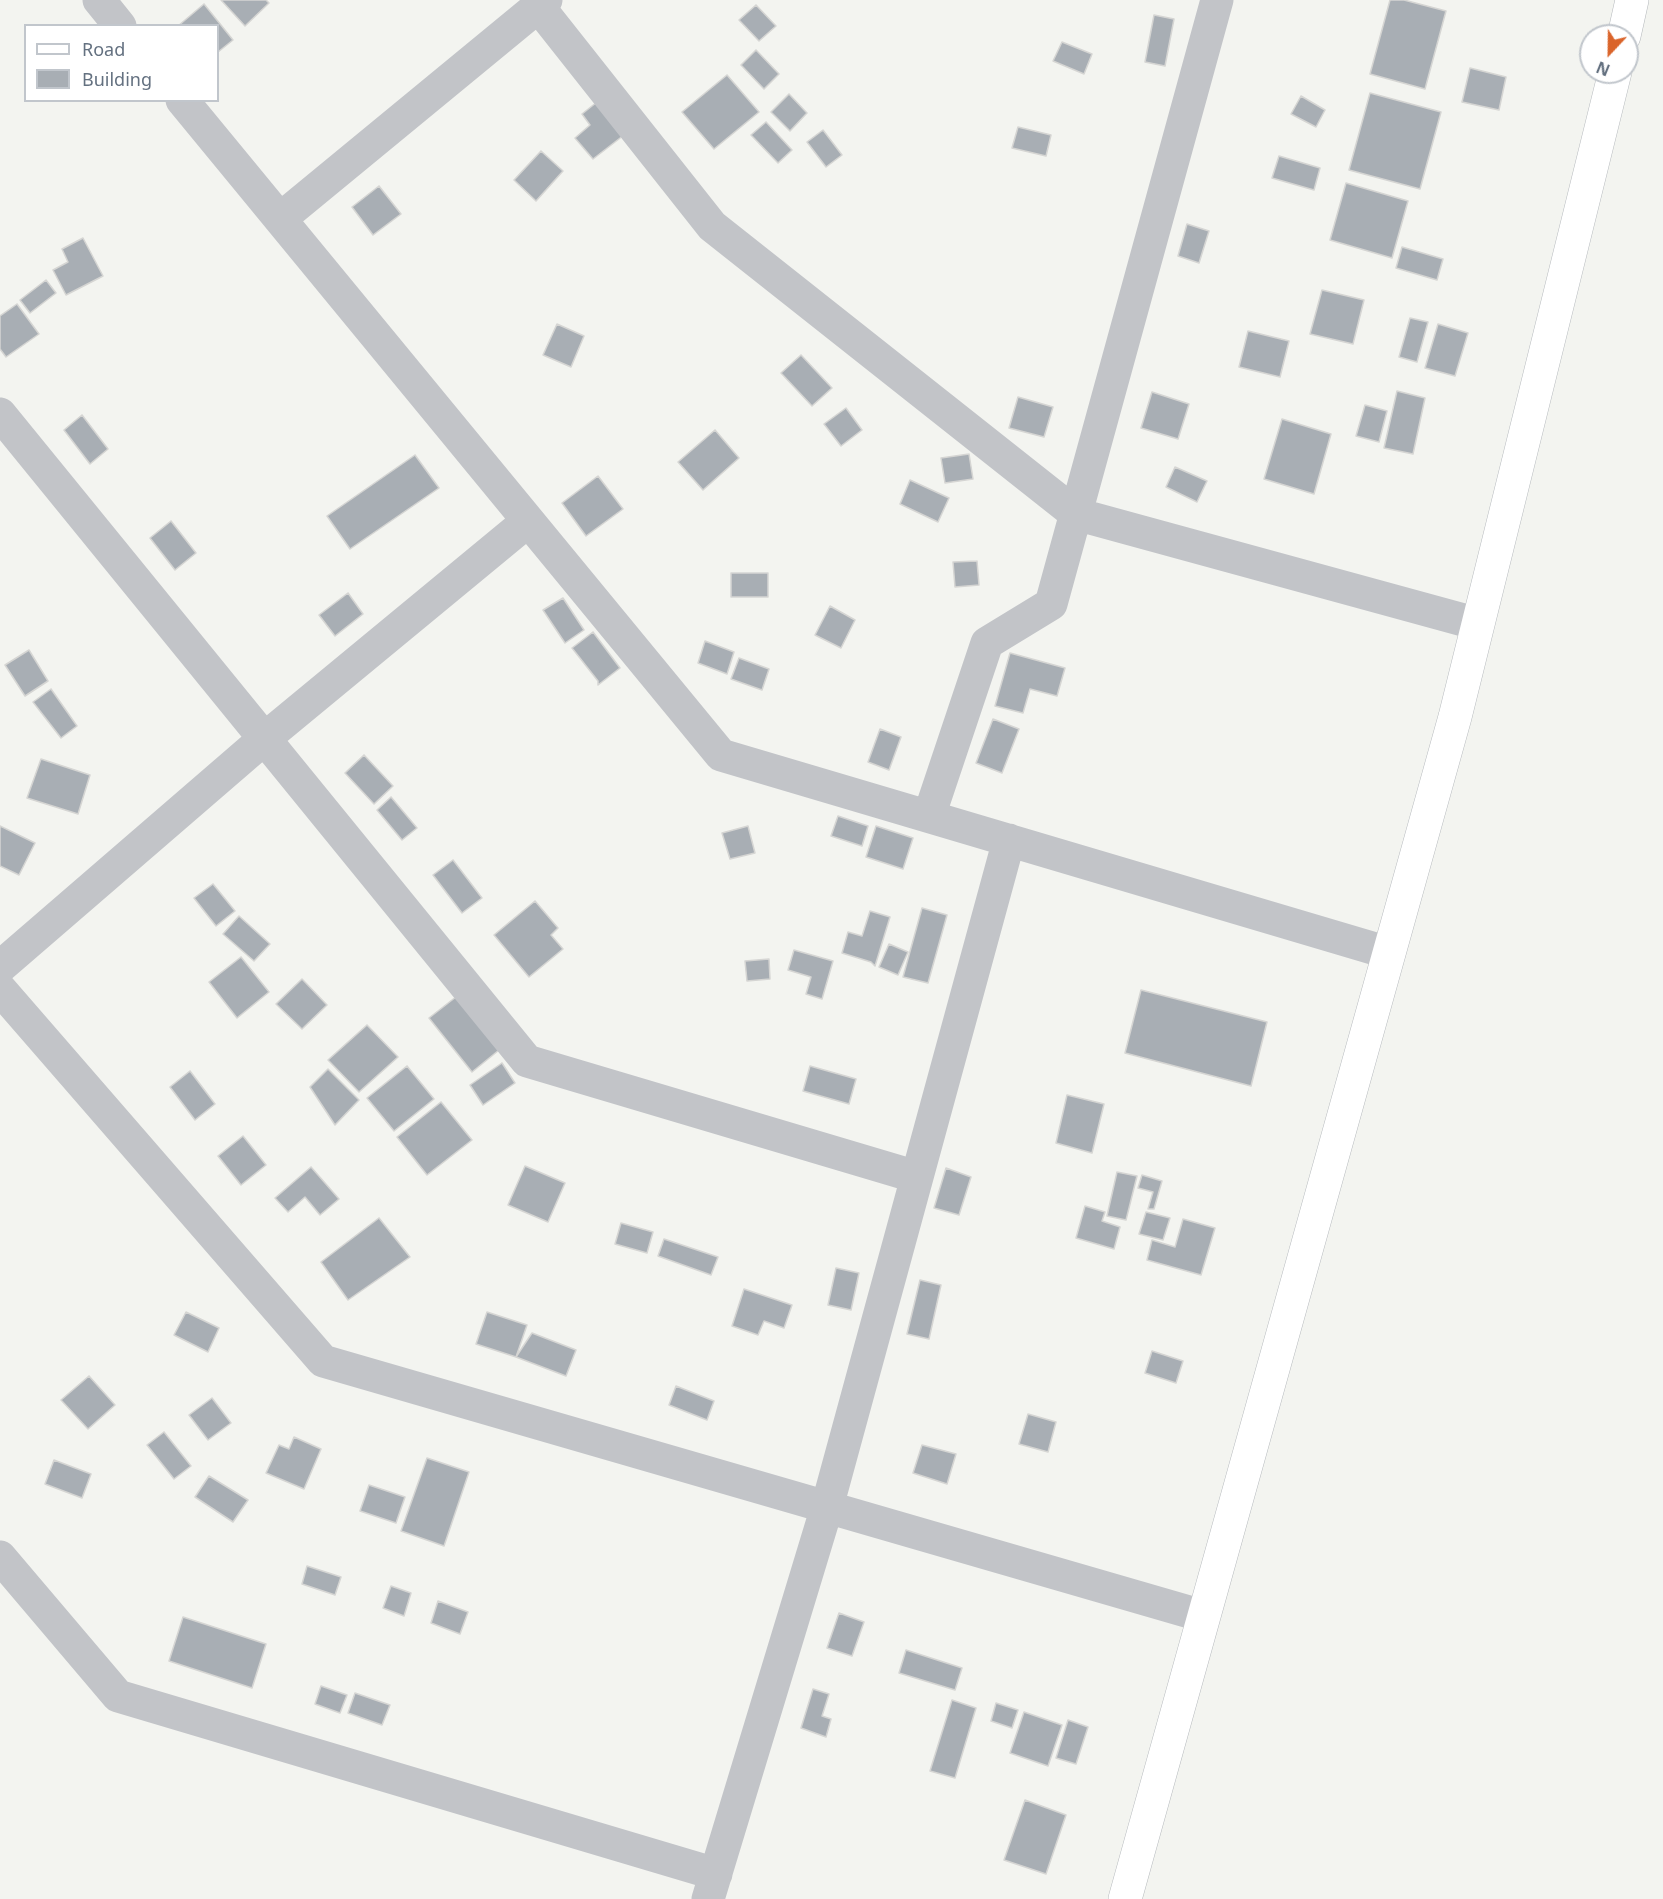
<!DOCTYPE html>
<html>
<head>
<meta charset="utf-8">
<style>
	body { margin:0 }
	#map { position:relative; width:1663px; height:1899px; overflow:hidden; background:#f3f4f0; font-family:"Noto Sans",sans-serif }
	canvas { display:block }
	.legend { position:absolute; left:24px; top:24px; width:195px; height:78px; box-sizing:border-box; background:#fff; border:2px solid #c1c6cc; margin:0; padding:8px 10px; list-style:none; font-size:18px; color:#647180 }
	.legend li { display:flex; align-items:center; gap:12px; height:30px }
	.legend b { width:30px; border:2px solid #c1c6cc }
	.north { position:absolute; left:1579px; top:24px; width:60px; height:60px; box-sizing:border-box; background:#fff; border:2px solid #c1c6cc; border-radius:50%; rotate:202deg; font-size:16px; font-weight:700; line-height:24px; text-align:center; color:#647180 }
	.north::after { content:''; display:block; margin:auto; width:21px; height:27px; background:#da642a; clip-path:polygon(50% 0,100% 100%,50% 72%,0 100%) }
</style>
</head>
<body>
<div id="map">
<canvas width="1663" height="1899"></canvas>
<ul class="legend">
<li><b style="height:8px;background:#fff"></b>Road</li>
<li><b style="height:16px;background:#a8aeb4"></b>Building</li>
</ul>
<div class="north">N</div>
</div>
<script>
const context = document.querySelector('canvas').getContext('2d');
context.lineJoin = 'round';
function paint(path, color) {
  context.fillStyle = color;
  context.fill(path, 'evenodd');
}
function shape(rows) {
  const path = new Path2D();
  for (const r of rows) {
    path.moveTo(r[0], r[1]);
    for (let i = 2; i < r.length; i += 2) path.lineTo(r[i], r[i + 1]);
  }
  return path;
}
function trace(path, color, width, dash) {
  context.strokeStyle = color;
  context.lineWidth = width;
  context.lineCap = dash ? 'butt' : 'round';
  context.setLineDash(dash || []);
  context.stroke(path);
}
const building = shape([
	[221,0,266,0,269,3,245,26,221,0],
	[1390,0,1404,0,1446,11,1425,89,1370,74,1390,0],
	[204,4,233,40,218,52,218,26,178,26,204,4],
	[756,5,776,26,759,41,739,20,756,5],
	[1154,15,1174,19,1165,66,1145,62,1154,15],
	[1062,42,1092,54,1084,74,1053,61,1062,42],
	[756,50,779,74,764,89,741,65,756,50],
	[1470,68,1506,77,1499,110,1462,102,1470,68],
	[727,75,759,112,714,149,682,112,727,75],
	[1370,93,1441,112,1420,189,1349,170,1370,93],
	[789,94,807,113,790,131,771,112,789,94],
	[1301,96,1325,110,1316,127,1291,114,1301,96],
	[597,102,624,135,593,159,575,138,590,125,582,114,597,102],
	[766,122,792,150,778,163,751,135,766,122],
	[1018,127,1051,135,1046,156,1012,148,1018,127],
	[823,130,842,155,826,167,807,142,823,130],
	[541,151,563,171,536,201,514,180,541,151],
	[1279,156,1320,168,1314,190,1272,178,1279,156],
	[1346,183,1408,201,1392,258,1330,240,1346,183],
	[379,186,401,214,373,235,352,207,379,186],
	[1187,224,1209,231,1199,263,1178,256,1187,224],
	[83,238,103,276,66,295,53,270,68,262,62,249,83,238],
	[1402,247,1443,259,1437,280,1396,268,1402,247],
	[46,280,56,293,30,313,20,300,46,280],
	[1322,290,1364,300,1353,344,1310,334,1322,290],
	[17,304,39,334,6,357,0,349,0,316,17,304],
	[1410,318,1428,322,1417,362,1399,357,1410,318],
	[557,324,584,336,571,367,543,355,557,324],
	[1438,324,1468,333,1455,376,1425,368,1438,324],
	[1248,331,1289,341,1280,377,1239,367,1248,331],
	[801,355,832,388,812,406,781,373,801,355],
	[1397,391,1425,398,1413,454,1384,448,1397,391],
	[1152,392,1189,404,1178,439,1141,428,1152,392],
	[1018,397,1053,407,1044,437,1009,428,1018,397],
	[1365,405,1387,411,1379,442,1356,436,1365,405],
	[846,408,862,430,841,446,824,424,846,408],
	[82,415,108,449,90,464,64,430,82,415],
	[1282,419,1331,434,1314,494,1264,479,1282,419],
	[715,430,739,458,703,490,678,462,715,430],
	[969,454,973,479,945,483,941,458,969,454],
	[415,455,439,488,350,549,327,516,415,455],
	[1175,467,1207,481,1197,502,1166,487,1175,467],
	[598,476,623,509,586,536,562,503,598,476],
	[910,480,949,498,938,522,900,504,910,480],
	[171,521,196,553,175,570,150,538,171,521],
	[977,561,979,585,955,587,953,562,977,561],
	[731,573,768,573,768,597,731,597,731,573],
	[348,593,363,614,335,636,319,615,348,593],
	[563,598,584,630,565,643,543,610,563,598],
	[830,606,855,620,841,648,815,635,830,606],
	[593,632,620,668,598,685,598,681,572,648,593,632],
	[705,641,734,652,727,674,698,663,705,641],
	[29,650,48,681,25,696,5,665,29,650],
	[1010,653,1065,668,1057,696,1030,689,1023,713,995,706,1010,653],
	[739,658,769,669,762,690,731,679,739,658],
	[51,689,77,726,61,738,33,702,51,689],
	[993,719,1019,729,1002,773,976,763,993,719],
	[880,729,901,737,889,770,868,762,880,729],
	[364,755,393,786,374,804,345,773,364,755],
	[41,759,90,775,78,814,27,798,41,759],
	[391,797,417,828,402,840,377,810,391,797],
	[838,816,868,826,862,846,831,836,838,816],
	[0,826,35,843,19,875,0,866,0,826],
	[748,826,755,853,730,859,722,833,748,826],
	[876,826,913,838,903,869,866,857,876,826],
	[453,860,482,898,462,913,433,875,453,860],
	[213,884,235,911,216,926,194,898,213,884],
	[535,901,558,928,551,935,563,949,529,977,494,935,535,901],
	[922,908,947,915,928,983,903,977,922,908],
	[870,911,890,917,875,966,871,962,842,953,848,932,862,936,870,911],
	[239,916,270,944,254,961,223,934,239,916],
	[889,944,908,952,898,975,879,967,889,944],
	[794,950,833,961,822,999,806,994,811,977,788,970,794,950],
	[241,957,269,992,237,1018,209,982,241,957],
	[769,959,770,979,747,981,745,961,769,959],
	[302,979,327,1005,302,1029,276,1004,302,979],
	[1141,990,1267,1022,1251,1086,1125,1053,1141,990],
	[461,993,504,1046,472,1072,429,1018,461,993],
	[367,1025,398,1057,359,1092,328,1060,367,1025],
	[502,1063,515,1083,483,1105,470,1085,502,1063],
	[407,1066,434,1099,394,1131,367,1098,407,1066],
	[810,1066,856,1079,849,1104,803,1091,810,1066],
	[328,1069,359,1100,335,1125,310,1087,328,1069],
	[190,1071,215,1104,195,1120,170,1087,190,1071],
	[1067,1095,1104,1104,1092,1153,1056,1143,1067,1095],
	[441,1102,472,1140,427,1175,397,1137,441,1102],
	[243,1136,266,1165,241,1185,218,1156,243,1136],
	[525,1166,565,1183,548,1222,508,1205,525,1166],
	[311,1167,339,1199,320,1215,305,1197,288,1212,275,1198,311,1167],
	[946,1168,971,1177,959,1215,934,1208,946,1168],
	[1117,1172,1137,1176,1126,1220,1107,1216,1117,1172],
	[1142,1175,1162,1181,1154,1209,1148,1209,1153,1192,1138,1188,1142,1175],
	[1085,1206,1105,1212,1102,1221,1120,1227,1114,1249,1076,1238,1085,1206],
	[1146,1212,1170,1218,1163,1240,1139,1234,1146,1212],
	[379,1218,410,1257,348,1300,321,1262,379,1218],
	[1183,1219,1215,1228,1201,1275,1147,1260,1152,1240,1175,1247,1183,1219],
	[621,1223,653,1232,647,1253,615,1244,621,1223],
	[664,1239,718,1257,711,1275,658,1256,664,1239],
	[836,1268,859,1273,851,1310,828,1305,836,1268],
	[920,1280,941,1285,929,1339,907,1334,920,1280],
	[744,1289,792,1305,784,1328,764,1321,758,1335,732,1326,744,1289],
	[186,1312,219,1328,208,1352,174,1335,186,1312],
	[487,1312,527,1325,516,1357,476,1344,487,1312],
	[532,1333,576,1350,566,1376,516,1357,532,1333],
	[1152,1351,1183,1361,1176,1383,1145,1373,1152,1351],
	[89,1376,115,1405,88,1429,61,1400,89,1376],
	[676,1386,714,1401,707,1420,669,1405,676,1386],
	[212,1398,231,1423,208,1440,189,1415,212,1398],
	[1028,1414,1056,1422,1048,1452,1019,1444,1028,1414],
	[164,1432,191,1466,174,1479,147,1445,164,1432],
	[294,1437,321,1449,304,1489,266,1473,279,1445,289,1449,294,1437],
	[922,1445,956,1454,947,1484,913,1473,922,1445],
	[427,1458,469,1472,444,1546,401,1531,427,1458],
	[54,1460,91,1474,82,1498,45,1484,54,1460],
	[209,1476,248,1500,233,1522,195,1497,209,1476],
	[369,1485,405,1497,396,1523,360,1511,369,1485],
	[307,1566,341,1577,335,1595,302,1584,307,1566],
	[391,1586,411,1593,404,1616,383,1608,391,1586],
	[438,1601,468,1612,460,1634,431,1623,438,1601],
	[839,1613,864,1622,852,1656,827,1648,839,1613],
	[183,1617,266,1644,252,1688,169,1661,183,1617],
	[906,1650,962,1668,955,1690,899,1673,906,1650],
	[321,1686,347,1695,340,1713,315,1704,321,1686],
	[813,1689,829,1694,822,1716,831,1719,826,1737,801,1728,813,1689],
	[355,1693,390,1705,382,1725,348,1713,355,1693],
	[952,1700,976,1708,955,1778,930,1771,952,1700],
	[996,1703,1018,1710,1012,1728,991,1721,996,1703],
	[1024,1712,1062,1725,1048,1766,1010,1753,1024,1712],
	[1068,1720,1088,1727,1076,1764,1056,1758,1068,1720],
	[1025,1800,1066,1815,1046,1874,1004,1860,1025,1800]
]);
paint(building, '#a8aeb4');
trace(building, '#d5d5d3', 1.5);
const secondary = shape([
	[1624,36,1632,0],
	[1125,1899,1455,717,1615,72]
]);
trace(secondary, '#b4b8bc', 34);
trace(shape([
	[99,0,120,26],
	[538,6,712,226,1076,514,1478,624],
	[182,100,721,755,1389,953],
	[280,219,546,0],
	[0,414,527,1061,917,1177],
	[929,816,987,643,1051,604,1217,0],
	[0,967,264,739,528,521],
	[0,989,323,1361,1203,1616],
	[0,1557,118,1696,716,1874],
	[708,1899,827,1507,1009,840]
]), '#c2c4c8', 33);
trace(secondary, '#fff', 33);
</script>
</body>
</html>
